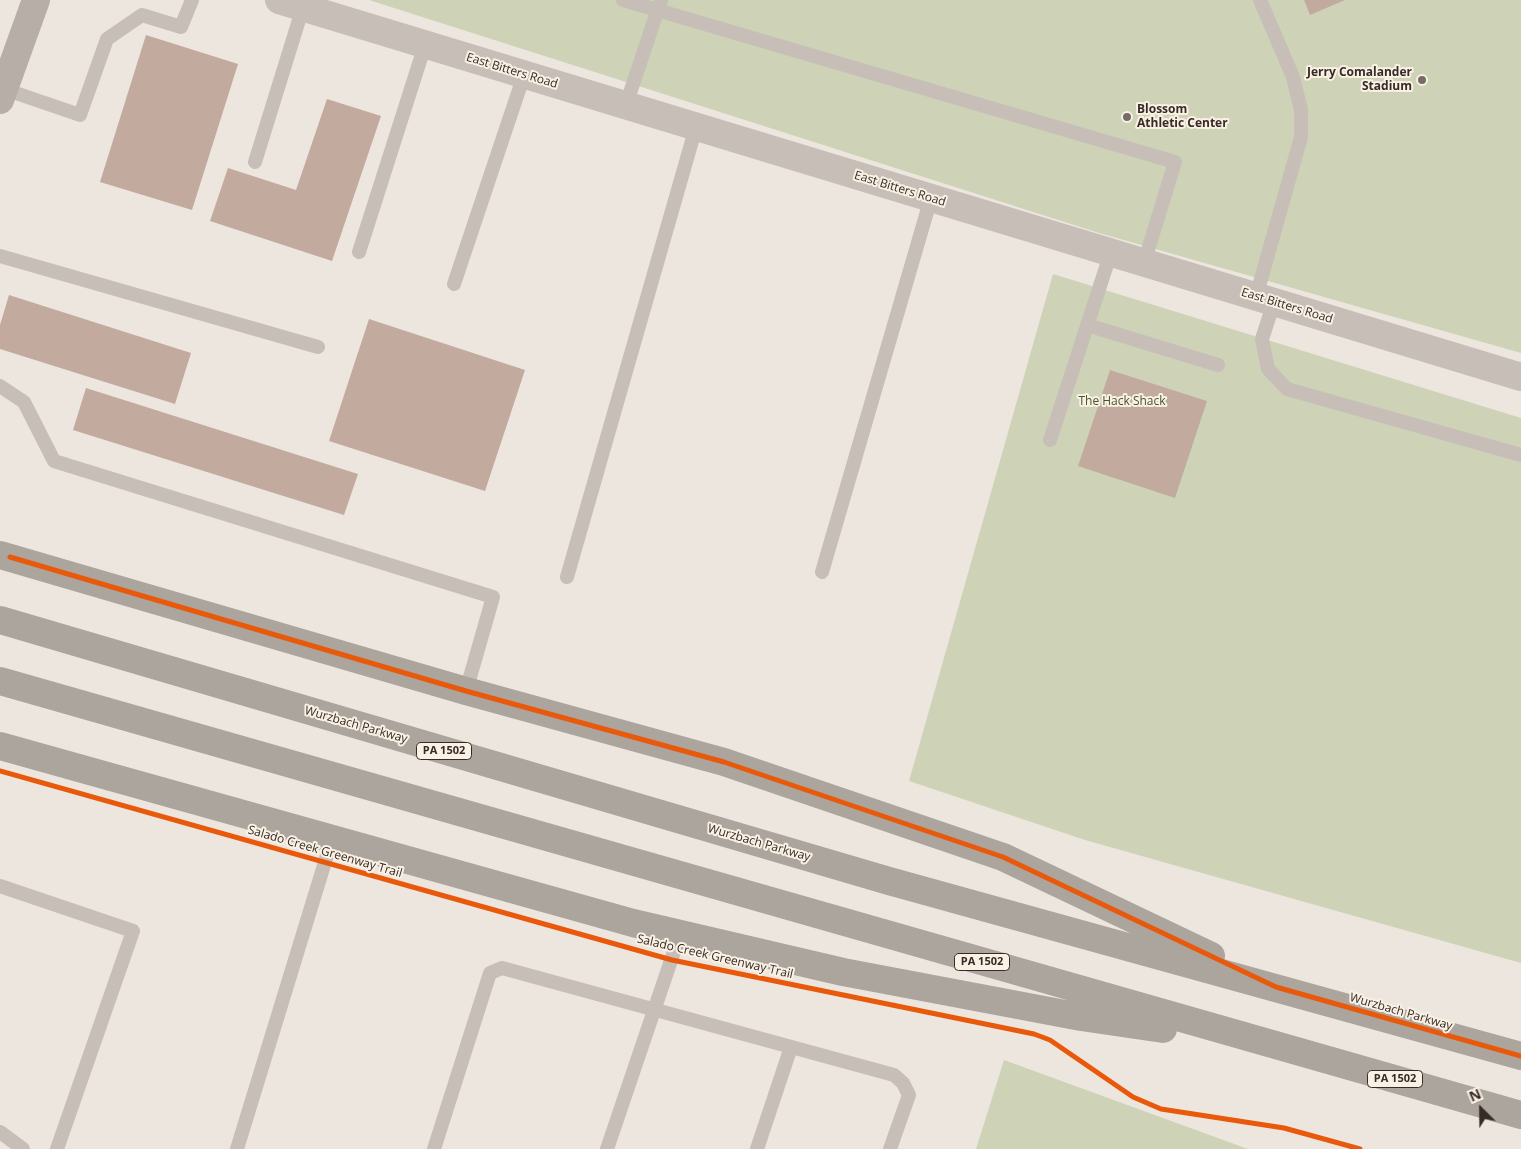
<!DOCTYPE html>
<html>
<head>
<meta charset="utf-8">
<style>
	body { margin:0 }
	#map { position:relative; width:1521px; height:1149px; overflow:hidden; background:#ede6de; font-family:"Open Sans",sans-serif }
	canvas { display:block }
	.north { position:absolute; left:1456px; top:1084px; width:50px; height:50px; -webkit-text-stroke:4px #faf1e5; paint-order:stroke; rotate:337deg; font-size:14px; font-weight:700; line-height:20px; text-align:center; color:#362b26 }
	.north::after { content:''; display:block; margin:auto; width:18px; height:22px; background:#362b26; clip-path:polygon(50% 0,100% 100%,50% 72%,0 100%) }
</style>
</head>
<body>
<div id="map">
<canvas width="1521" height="1149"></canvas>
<div class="north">N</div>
</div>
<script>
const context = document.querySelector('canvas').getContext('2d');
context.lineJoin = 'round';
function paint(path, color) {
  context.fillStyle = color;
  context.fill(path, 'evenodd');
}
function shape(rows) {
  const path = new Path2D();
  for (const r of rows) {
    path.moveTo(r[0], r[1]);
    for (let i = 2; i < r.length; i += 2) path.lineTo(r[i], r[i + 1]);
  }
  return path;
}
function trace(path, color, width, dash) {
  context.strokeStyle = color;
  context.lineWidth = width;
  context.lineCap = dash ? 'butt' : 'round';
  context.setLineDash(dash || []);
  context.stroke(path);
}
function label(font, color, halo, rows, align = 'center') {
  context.font = font + ' "Open Sans",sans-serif';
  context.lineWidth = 4;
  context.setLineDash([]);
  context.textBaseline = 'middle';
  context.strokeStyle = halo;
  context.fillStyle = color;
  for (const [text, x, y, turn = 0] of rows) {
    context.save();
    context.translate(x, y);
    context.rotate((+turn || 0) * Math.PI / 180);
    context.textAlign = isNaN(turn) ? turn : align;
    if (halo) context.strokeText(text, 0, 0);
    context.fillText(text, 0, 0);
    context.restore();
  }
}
paint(shape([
	[369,0,1521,0,1521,353,1099,233],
	[1053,274,1521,418,1521,963,1085,840,909,781],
	[1004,1060,1248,1149,976,1149]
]), '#ced3b7');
paint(shape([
	[1304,0,1345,0,1310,15],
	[146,35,238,64,192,210,100,182],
	[327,99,381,116,332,261,210,221,228,168,296,190],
	[9,295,191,353,175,404,0,349,0,325],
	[369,319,525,370,485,491,329,441],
	[1110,370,1207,401,1175,498,1078,466],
	[86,388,358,474,344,515,73,430]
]), '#c2aa9f');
trace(shape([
	[623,0,1175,162,1144,263],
	[4,89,80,115,107,39,142,15,181,27,192,0],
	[626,105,661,0],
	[255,162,303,7],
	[359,252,425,45],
	[0,256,318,347],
	[454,284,524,75],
	[1256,297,1301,137,1301,110,1293,77,1260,0],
	[1274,302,1262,339,1268,369,1287,389,1521,455],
	[1087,325,1218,365],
	[0,386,24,402,54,461,493,597,466,691],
	[1050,440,1111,252],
	[822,572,931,198],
	[567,577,696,127],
	[0,886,133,931,57,1149],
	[0,1132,23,1149],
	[237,1149,332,839],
	[434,1149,490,973,502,968,894,1075,903,1083,909,1095,890,1149],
	[607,1149,680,934],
	[757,1149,791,1047]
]), '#c6beb7', 14);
trace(shape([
	[279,0,1521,377]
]), '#c6beb7', 28);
trace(shape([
	[0,100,36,0]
]), '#b7aea8', 28);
trace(shape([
	[0,555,466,691,724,762,1003,857,1211,956],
	[0,620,889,881,1521,1056],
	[0,681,1521,1115],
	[0,746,633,923,843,972,1081,1017,1163,1029]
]), '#aca59e', 28);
trace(shape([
	[10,557,466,691,724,762,1003,857,1276,987,1521,1056],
	[0,771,672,960,1034,1034,1050,1040,1133,1097,1161,1109,1284,1128,1360,1149]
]), '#e8590c', 5);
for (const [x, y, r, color] of [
	[1422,80,5,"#766c66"],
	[1127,117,5,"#766c66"]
]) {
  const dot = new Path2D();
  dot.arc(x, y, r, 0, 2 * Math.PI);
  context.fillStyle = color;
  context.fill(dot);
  trace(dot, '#faf1e5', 2);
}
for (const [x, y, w] of [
	[444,751,55],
	[982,962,55],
	[1395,1079,55]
]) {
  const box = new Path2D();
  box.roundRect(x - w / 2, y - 8.5, w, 17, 4);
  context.fillStyle = '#faf1e5';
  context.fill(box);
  trace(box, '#362b26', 1);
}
label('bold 11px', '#362b26', null, [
	["PA 1502",444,751],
	["PA 1502",982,962],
	["PA 1502",1395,1079]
]);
label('12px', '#362b26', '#faf1e5', [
	["East Bitters Road",512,71,17],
	["East Bitters Road",900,189,17],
	["East Bitters Road",1287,306,17],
	["Wurzbach Parkway",356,725,16],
	["Wurzbach Parkway",759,843,16],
	["Salado Creek Greenway Trail",325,852,16],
	["Salado Creek Greenway Trail",715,957,13],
	["Wurzbach Parkway",1401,1012,16]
]);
label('bold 12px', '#362b26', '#faf1e5', [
	["Jerry Comalander",1412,73],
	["Stadium",1412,87],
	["Blossom",1137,110,"left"],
	["Athletic Center",1137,124,"left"]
], 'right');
label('12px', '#455628', '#faf1e5', [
	["The Hack Shack",1122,402]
]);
</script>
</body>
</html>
